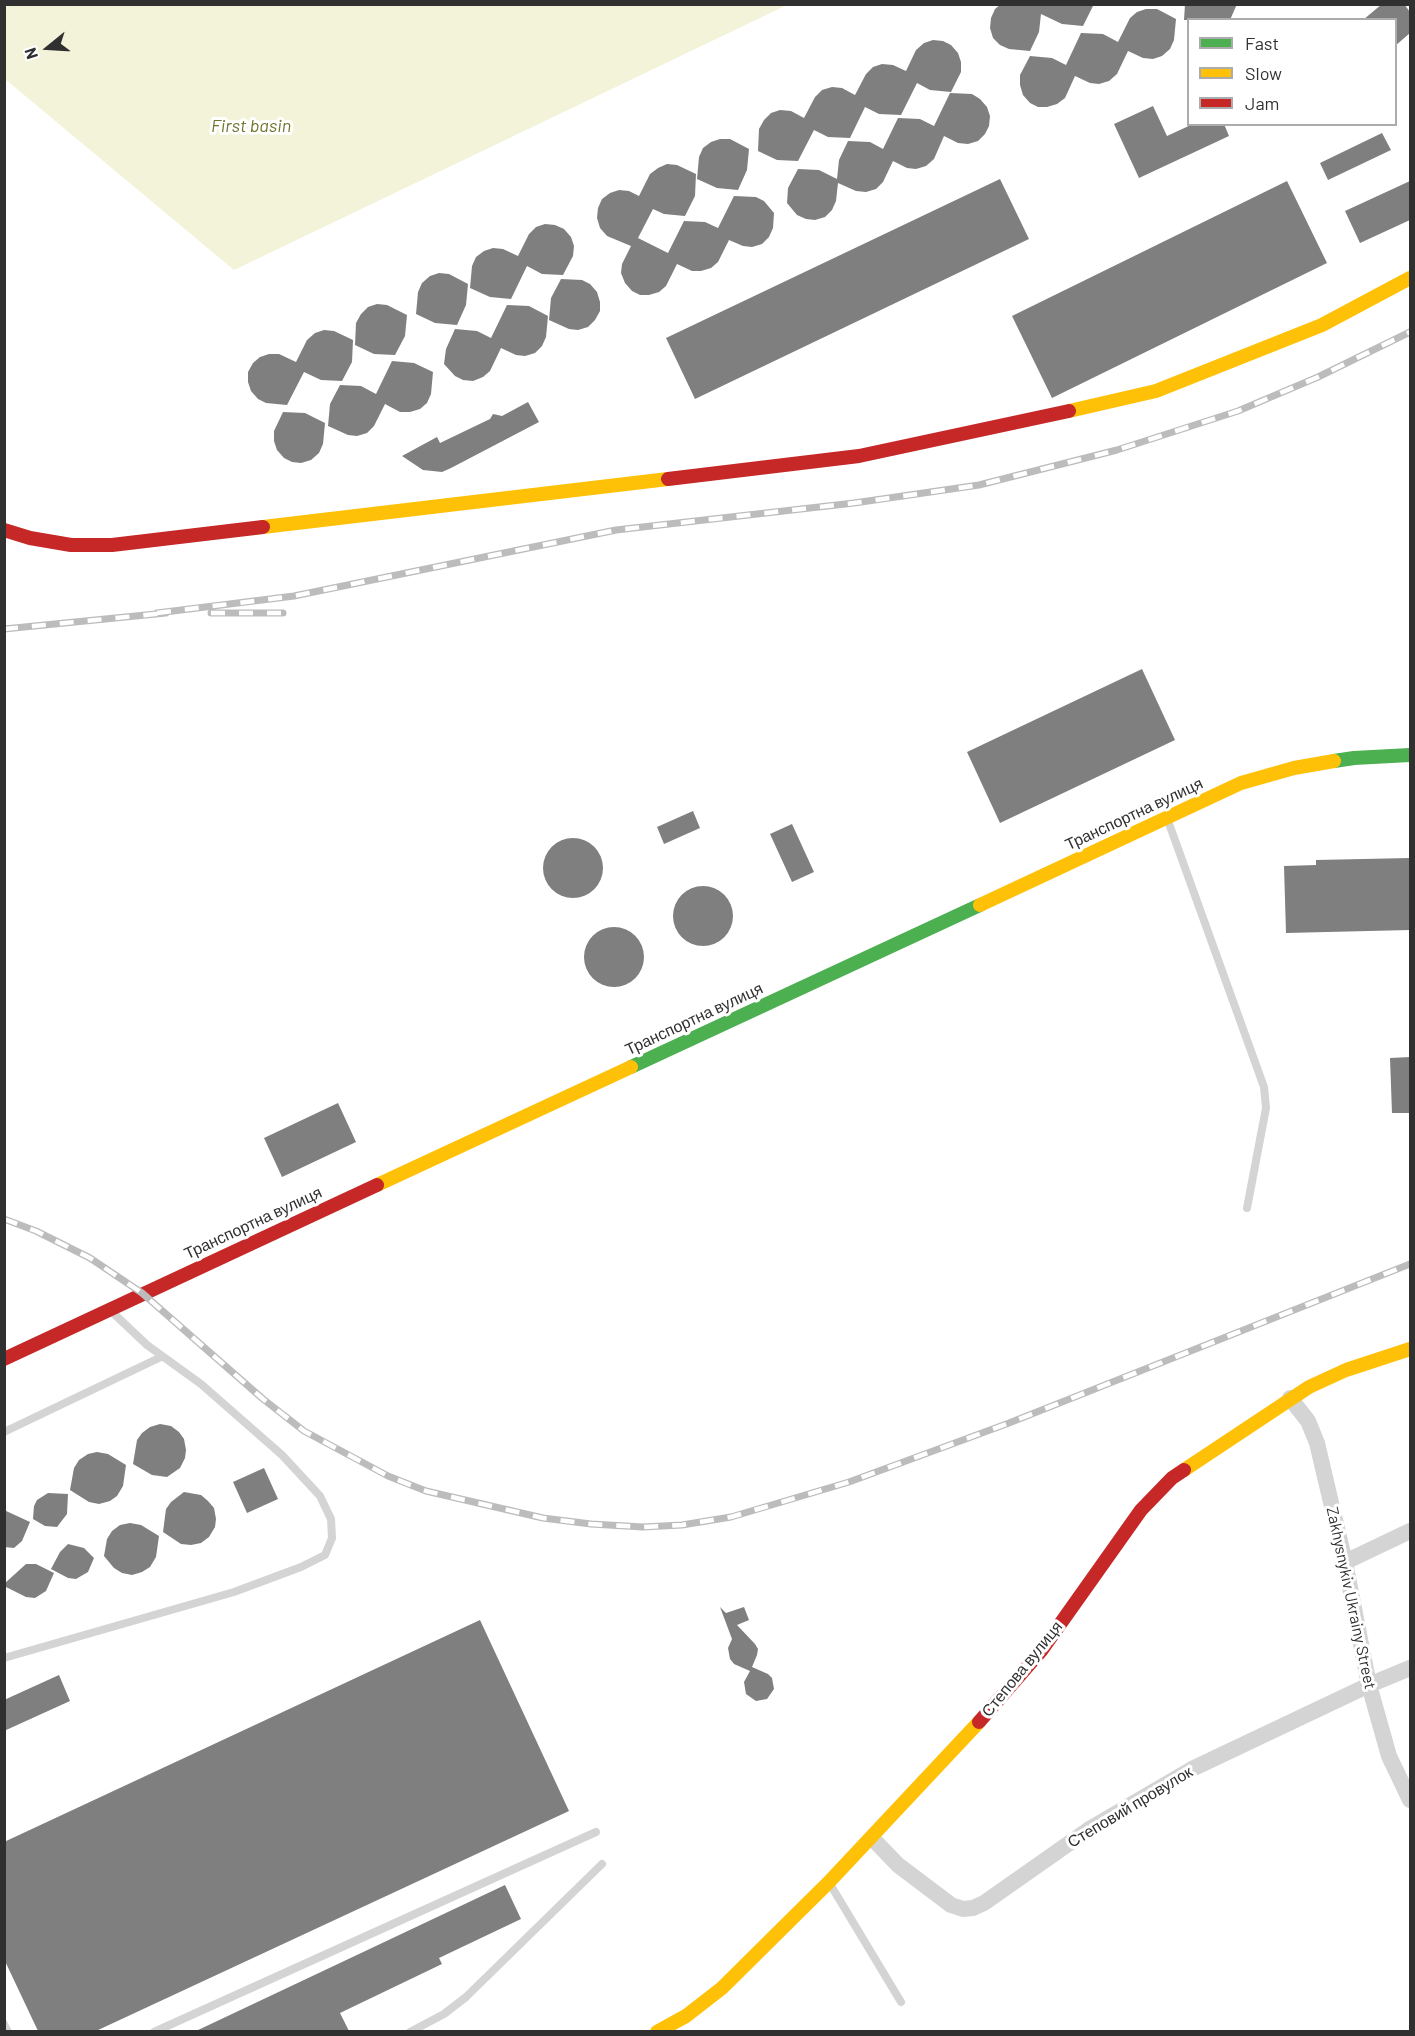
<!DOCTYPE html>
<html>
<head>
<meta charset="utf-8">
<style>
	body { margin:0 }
	#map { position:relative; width:1415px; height:2036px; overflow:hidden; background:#fff; font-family:Barlow,sans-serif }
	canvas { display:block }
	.frame { position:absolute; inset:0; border:6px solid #303030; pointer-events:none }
	.legend { position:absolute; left:1187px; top:18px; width:210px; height:108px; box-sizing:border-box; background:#fff; border:2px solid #acacac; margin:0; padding:8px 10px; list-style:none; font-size:18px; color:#303030 }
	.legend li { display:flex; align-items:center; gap:12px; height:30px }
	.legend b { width:30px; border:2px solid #acacac }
	.north { position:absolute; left:18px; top:18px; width:60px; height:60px; -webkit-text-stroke:4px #fff; paint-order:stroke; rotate:252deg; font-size:16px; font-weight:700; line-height:24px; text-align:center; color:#303030 }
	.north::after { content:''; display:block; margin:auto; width:21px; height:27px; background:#303030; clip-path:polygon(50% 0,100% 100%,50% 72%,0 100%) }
</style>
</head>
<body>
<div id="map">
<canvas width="1415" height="2036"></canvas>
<div class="frame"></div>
<ul class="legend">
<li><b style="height:8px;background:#4caf50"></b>Fast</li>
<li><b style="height:8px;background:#ffc107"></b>Slow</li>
<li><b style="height:8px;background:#c62828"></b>Jam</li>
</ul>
<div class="north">N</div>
</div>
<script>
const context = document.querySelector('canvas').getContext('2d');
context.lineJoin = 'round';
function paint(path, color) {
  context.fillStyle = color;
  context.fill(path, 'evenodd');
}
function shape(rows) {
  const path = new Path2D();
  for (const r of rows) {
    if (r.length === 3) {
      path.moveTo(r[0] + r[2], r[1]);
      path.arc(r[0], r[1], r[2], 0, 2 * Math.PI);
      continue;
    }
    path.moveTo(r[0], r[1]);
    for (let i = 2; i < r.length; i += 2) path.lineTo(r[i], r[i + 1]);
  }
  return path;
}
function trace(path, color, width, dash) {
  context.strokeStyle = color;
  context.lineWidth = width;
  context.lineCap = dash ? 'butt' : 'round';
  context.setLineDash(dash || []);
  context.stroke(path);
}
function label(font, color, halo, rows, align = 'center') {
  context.font = font + ' Barlow,sans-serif';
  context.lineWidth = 6;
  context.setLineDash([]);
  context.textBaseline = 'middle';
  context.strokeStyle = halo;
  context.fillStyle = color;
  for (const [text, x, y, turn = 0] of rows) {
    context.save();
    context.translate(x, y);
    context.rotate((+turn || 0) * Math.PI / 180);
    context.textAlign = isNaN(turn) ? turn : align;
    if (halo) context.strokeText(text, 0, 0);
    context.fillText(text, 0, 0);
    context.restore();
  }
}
paint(shape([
	[4,5,5,4,787,5,234,270,5,79]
]), '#f2f3d9');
paint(shape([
	[1001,4,1094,4,1083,26,1062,24,1041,14,1039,32,1030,51,1009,49,1000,45,993,38,990,28,991,18,995,9],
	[1185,4,1237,4,1230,20,1184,20],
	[1382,4,1404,4,1410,12,1410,33,1395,46,1395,20,1363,20],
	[1146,9,1157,9,1176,19,1174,40,1170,49,1162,56,1153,59,1143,58,1128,51,1117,74,1109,81,1099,84,1090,83,1075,76,1065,98,1057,104,1047,107,1038,107,1030,103,1023,95,1020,85,1020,75,1030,56,1052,58,1066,65,1081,33,1103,34,1118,42,1130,18,1137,12],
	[933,40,943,41,951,45,958,53,961,62,961,72,951,92,930,90,917,83,901,115,879,114,865,107,850,138,828,137,814,130,798,161,777,160,758,151,759,129,764,120,771,113,780,110,791,111,804,118,815,97,822,90,832,87,842,88,855,95,866,74,873,67,882,64,893,65,906,71,916,50,924,43],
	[950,93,972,94,980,99,987,107,990,116,989,126,985,134,978,141,968,144,958,143,944,136,934,159,926,166,916,169,907,168,893,161,883,182,876,189,866,192,856,191,838,183,836,201,832,210,825,217,815,220,806,219,797,215,787,203,788,188,798,169,819,170,837,179,839,160,848,141,870,142,883,149,898,118,920,119,934,126],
	[1153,106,1167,136,1193,124,1224,124,1229,136,1139,178,1114,124],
	[1382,133,1391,150,1328,180,1320,163],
	[720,139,730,139,749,149,747,170,738,190,717,188,697,179,699,157,703,148,711,142],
	[667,164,677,165,696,174,695,196,685,216,664,214,653,209,638,238,668,253,684,221,705,222,718,228,734,196,756,197,764,201,774,213,773,228,769,237,762,244,752,247,743,246,729,240,718,262,711,268,701,271,692,271,677,264,666,286,659,292,649,295,640,295,632,291,625,283,621,273,622,264,631,246,607,236,600,228,597,218,598,208,602,199,610,193,619,190,629,191,639,196,650,174,658,168],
	[1000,179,1029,239,695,399,666,338],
	[1287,181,1327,263,1052,398,1012,316],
	[1410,181,1410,220,1360,243,1345,211],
	[545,224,555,225,564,229,571,237,574,246,573,256,563,275,542,274,527,266,511,299,490,297,470,288,472,266,476,257,484,251,493,248,503,249,518,256,529,234,536,227],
	[439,273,449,274,468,284,466,305,457,325,435,323,416,314,418,292,422,283,430,276],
	[561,279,582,280,590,284,597,292,600,302,600,311,595,320,588,327,578,330,569,329,549,320,551,298],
	[377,304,387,305,407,315,405,336,395,355,374,354,355,345,356,323,361,314,368,307],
	[507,305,529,306,548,316,546,337,542,346,535,353,525,356,516,355,501,348,490,371,483,377,473,381,463,380,455,376,444,364,446,349,455,329,477,331,491,338],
	[324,330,334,331,353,340,352,362,342,381,321,380,304,372,287,405,266,403,258,399,251,391,248,382,248,372,253,363,260,357,269,354,279,354,296,362,307,340,315,333],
	[392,361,414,363,433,372,431,394,427,403,420,409,410,412,400,412,385,404,374,426,367,433,357,436,348,435,328,426,330,404,340,385,361,386,376,394],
	[528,402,539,422,451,468,442,472,423,470,402,456,437,437,440,443,490,419,493,414,502,416],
	[283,412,305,413,325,423,323,444,319,453,311,460,301,463,292,462,284,458,277,450,274,441,274,431],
	[1142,669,1175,740,1000,823,967,752],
	[693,811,700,828,664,844,657,827],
	[792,824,814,872,792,882,770,834],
	[573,868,30],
	[1410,858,1410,930,1286,933,1284,866,1316,865,1316,860],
	[703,916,30],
	[614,957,30],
	[1410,1057,1410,1113,1392,1113,1390,1058],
	[338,1103,356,1142,282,1177,264,1138],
	[160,1424,171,1426,179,1432,184,1439,186,1450,185,1458,180,1468,167,1477,152,1475,133,1464,137,1440,142,1433,150,1427],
	[97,1452,108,1454,126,1465,123,1486,117,1496,110,1501,99,1504,89,1502,70,1490,74,1468,79,1460,88,1454],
	[264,1468,278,1499,247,1513,233,1482],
	[184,1492,201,1495,208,1501,214,1508,216,1519,215,1527,209,1537,201,1543,191,1545,181,1544,163,1532,166,1509,171,1502],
	[48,1493,68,1494,67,1514,57,1527,45,1526,33,1519,34,1506,37,1500],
	[4,1510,30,1522,22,1541,14,1548,4,1547],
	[130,1523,141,1525,159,1536,156,1557,150,1567,142,1572,132,1575,122,1573,114,1568,104,1556,107,1539,112,1531,120,1525],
	[68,1544,84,1548,94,1558,88,1572,76,1579,68,1578,51,1569,60,1552],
	[26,1564,36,1564,54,1573,46,1591,35,1598,26,1597,4,1586,4,1584],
	[720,1607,726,1613,744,1607,749,1620,737,1625,755,1644,758,1649,757,1655,752,1667,768,1674,772,1678,774,1689,767,1699,756,1701,746,1694,744,1682,750,1671,734,1664,730,1659,728,1648,732,1639],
	[480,1620,569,1811,96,2031,38,2031,4,1959,4,1842],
	[59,1675,70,1701,4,1731,4,1700],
	[505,1885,521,1919,439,1958,442,1964,340,2013,349,2031,196,2031]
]), '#7f7f7f');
trace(shape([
	[1167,818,1264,1087,1266,1108,1247,1208],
	[4,1432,161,1357],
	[4,1658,234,1592,301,1567,325,1555,332,1538,331,1519,320,1496,282,1455,201,1384,147,1345,111,1311],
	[830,1884,901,2002],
	[4,2024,8,2032],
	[154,2032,596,1832],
	[410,2032,444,2014,466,1997,602,1864]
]), '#d4d4d4', 8);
trace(shape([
	[1290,1398,1308,1421,1317,1443,1345,1562,1369,1685,1389,1756,1410,1800],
	[1345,1562,1410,1531],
	[872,1838,898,1865,951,1905,963,1909,973,1908,984,1903,1088,1830,1194,1768,1369,1685,1410,1668]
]), '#d4d4d4', 16);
trace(shape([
	[1334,761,1354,758,1410,755],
	[631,1067,980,905]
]), '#4caf50', 14);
trace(shape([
	[1069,411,1156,391,1322,325,1410,278],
	[263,527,668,479],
	[980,905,1241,783,1294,768,1334,761],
	[377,1185,631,1067],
	[1184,1470,1309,1387,1346,1370,1410,1349],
	[657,2032,686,2016,722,1988,829,1882,979,1722]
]), '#ffc107', 14);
trace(shape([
	[668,479,859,456,1069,411],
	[4,530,30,538,71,545,112,545,263,527],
	[4,1359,377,1185],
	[979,1722,1041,1651,1141,1510,1172,1478,1184,1470]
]), '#c62828', 14);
const rail = shape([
	[157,613,294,596,616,530,854,503,979,485,1117,450,1238,411,1318,377,1410,332],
	[211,613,283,613],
	[4,629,166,613],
	[4,1219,36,1231,90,1258,142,1293,263,1399,304,1431,388,1476,426,1491,543,1518,591,1524,643,1527,682,1525,731,1517,849,1482,1009,1423,1410,1264]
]);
trace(rail, '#bcbcbc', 7);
trace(rail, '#fff', 4.5, [14]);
label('16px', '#303030', '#fff', [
	["Транспортна вулиця",1134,814,-25],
	["Транспортна вулиця",694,1019,-25],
	["Транспортна вулиця",253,1223,-25],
	["Zakhysnykiv Ukrainy Street",1351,1598,78],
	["Степова вулиця",1022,1669,-51],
	["Степовий провулок",1130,1807,-31]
]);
label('italic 18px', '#727530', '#fff', [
	["First basin",251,126]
]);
</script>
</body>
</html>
